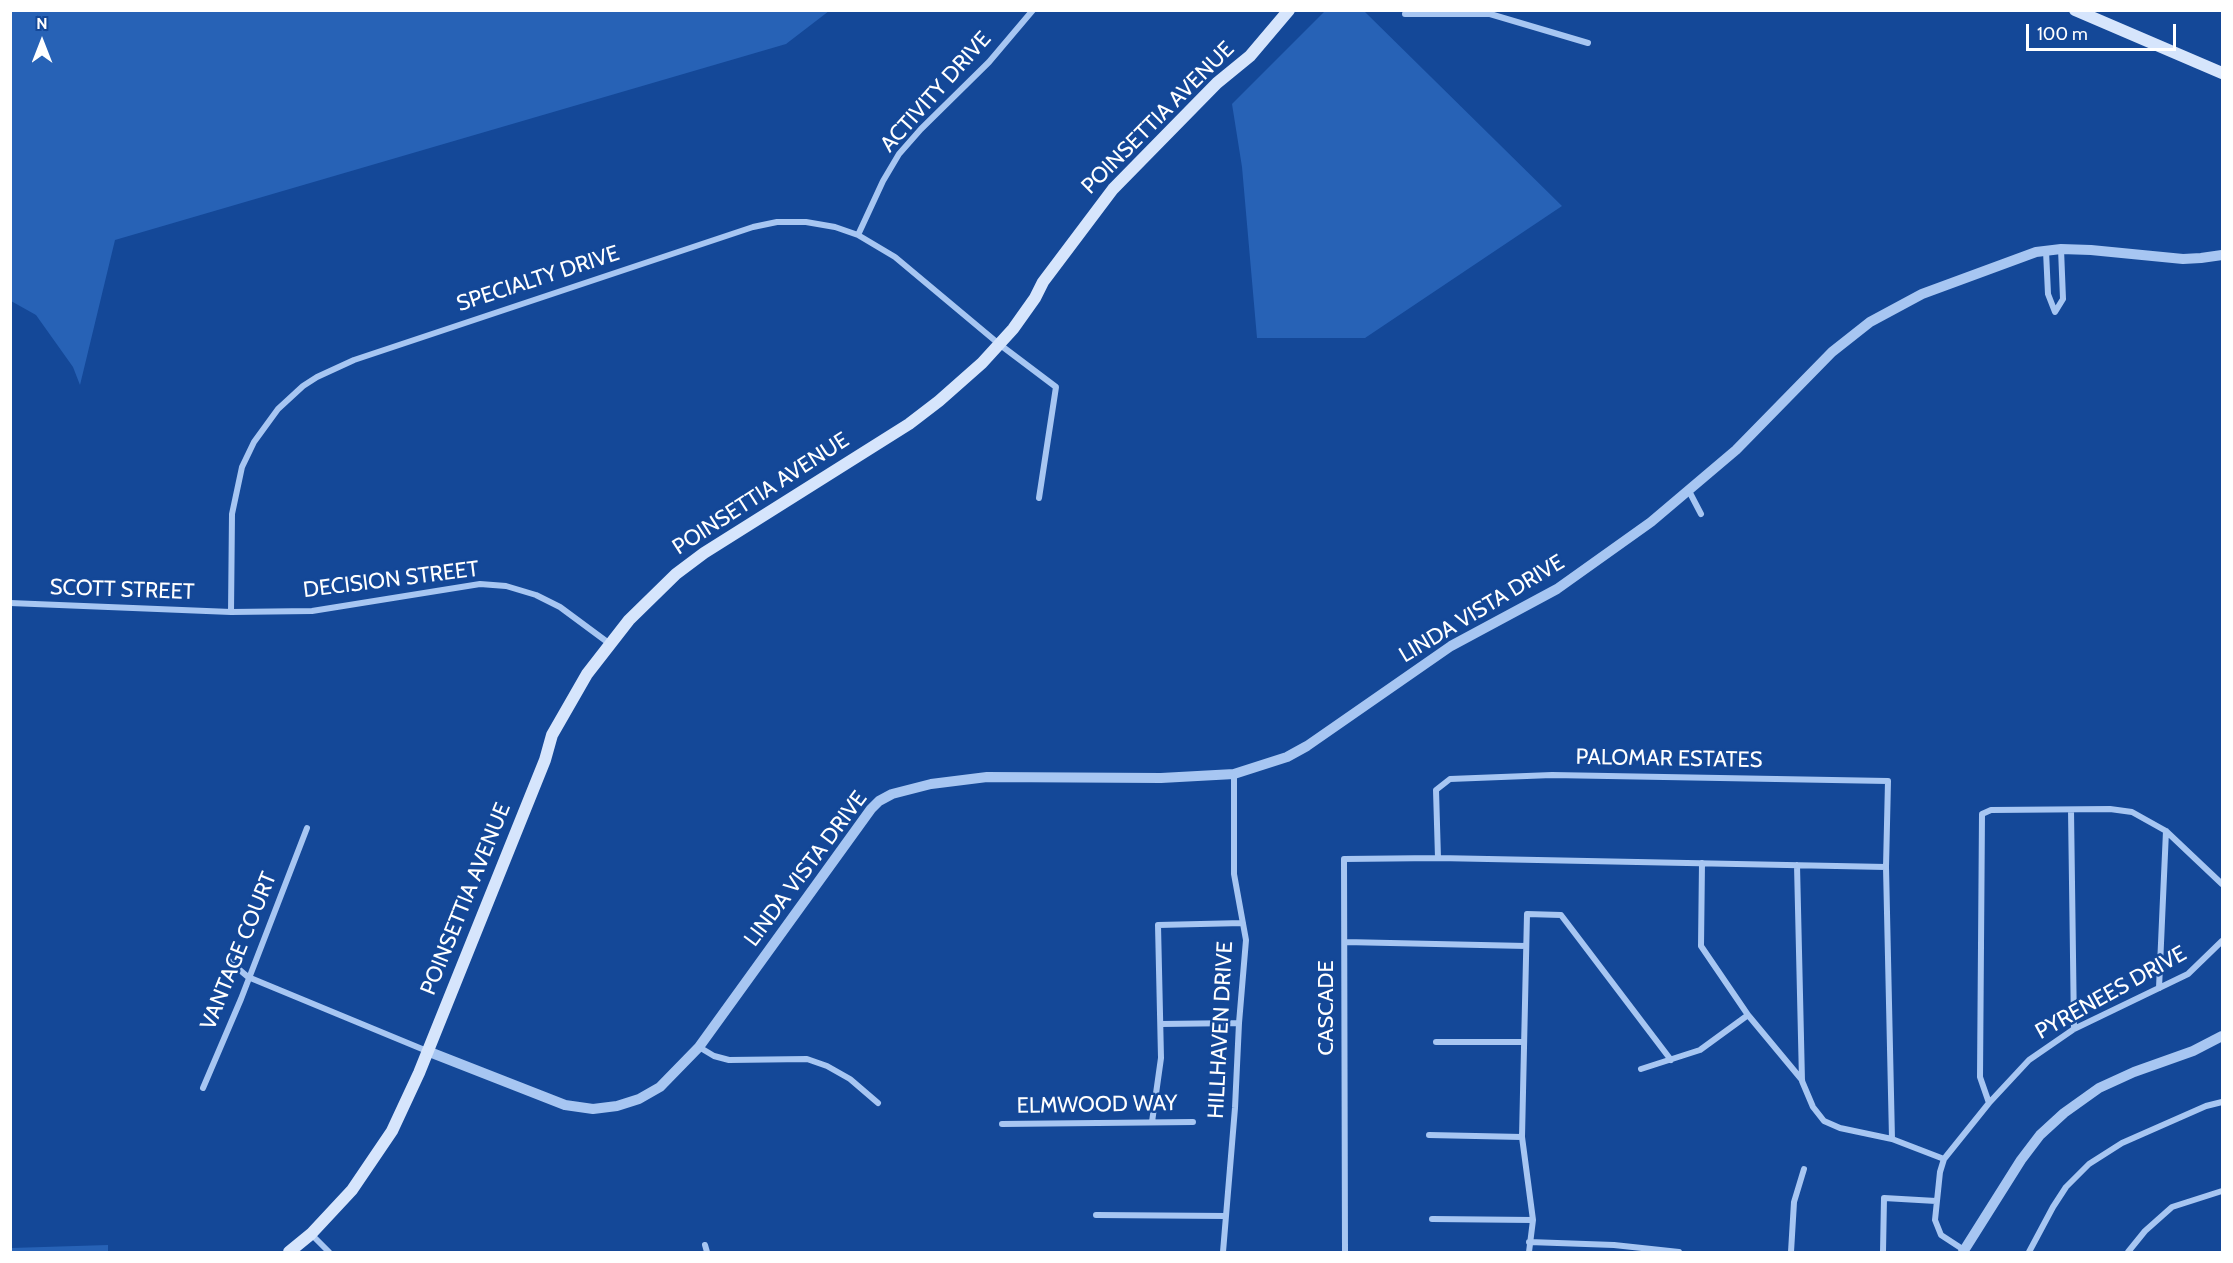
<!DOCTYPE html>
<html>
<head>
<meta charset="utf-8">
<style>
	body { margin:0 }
	#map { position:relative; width:2233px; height:1263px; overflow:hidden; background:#144898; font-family:Cabin,sans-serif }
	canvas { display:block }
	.frame { position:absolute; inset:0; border:12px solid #fff; pointer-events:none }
	.north { position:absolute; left:12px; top:12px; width:60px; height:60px; -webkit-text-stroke:4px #144898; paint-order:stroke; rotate:0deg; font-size:16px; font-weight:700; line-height:24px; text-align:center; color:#fff }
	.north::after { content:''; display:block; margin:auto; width:21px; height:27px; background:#fff; clip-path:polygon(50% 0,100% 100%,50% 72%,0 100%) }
	.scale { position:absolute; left:2026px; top:24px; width:150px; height:27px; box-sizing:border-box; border:3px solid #fff; border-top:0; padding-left:8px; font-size:18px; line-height:21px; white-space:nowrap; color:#fff; -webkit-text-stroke:4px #144898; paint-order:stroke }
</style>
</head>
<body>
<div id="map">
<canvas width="2233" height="1263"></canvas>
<div class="frame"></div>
<div class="north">N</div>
<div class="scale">100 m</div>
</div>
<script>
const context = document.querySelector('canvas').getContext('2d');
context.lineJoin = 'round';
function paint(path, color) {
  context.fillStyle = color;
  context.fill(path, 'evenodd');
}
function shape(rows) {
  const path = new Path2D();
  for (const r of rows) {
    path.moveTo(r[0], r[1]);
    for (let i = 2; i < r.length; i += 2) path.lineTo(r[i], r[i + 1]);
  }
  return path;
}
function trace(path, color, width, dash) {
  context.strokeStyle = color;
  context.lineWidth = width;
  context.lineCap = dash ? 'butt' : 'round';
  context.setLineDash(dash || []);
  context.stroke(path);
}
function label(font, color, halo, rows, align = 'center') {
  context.font = font + ' Cabin,sans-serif';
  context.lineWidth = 5;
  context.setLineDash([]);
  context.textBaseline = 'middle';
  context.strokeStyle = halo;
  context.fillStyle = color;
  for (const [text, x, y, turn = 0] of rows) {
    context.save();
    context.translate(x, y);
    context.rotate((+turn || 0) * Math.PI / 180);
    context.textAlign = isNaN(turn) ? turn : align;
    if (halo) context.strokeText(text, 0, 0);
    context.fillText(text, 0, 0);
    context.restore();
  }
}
paint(shape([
	[11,10,829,10,829,11,786,44,115,240,80,385,73,367,36,315,11,301],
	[1325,11,1364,11,1562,206,1365,338,1257,338,1242,167,1232,104],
	[108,1245,108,1252,11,1252,11,1248]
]), '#2762b6');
trace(shape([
	[1405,14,1490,14,1588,43],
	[858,235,883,181,899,154,921,129,989,62,1033,10],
	[2046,251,2048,294,2055,312,2063,299,2061,249],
	[1689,491,1701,514],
	[10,603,231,612,312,611,480,584,506,586,536,595,560,607,610,644],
	[231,612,232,514,242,467,254,442,278,409,303,386,317,377,354,360,753,227,777,222,806,222,835,227,858,235,895,257,999,344,1056,387,1039,498],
	[2071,810,2074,1029],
	[1438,858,1436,790,1450,779,1552,775,1888,781,1886,867,1892,1139],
	[1702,863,1701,946,1748,1015,1802,1080],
	[1797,865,1802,1081,1813,1107,1824,1121,1840,1128,1892,1139,1944,1159],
	[1345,942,1526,946],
	[228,960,248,977,427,1051],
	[2159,988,2166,831],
	[1161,1024,1239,1023],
	[1436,1042,1524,1042],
	[699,1047,714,1056,729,1060,807,1059,827,1066,850,1079,878,1103],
	[1641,1069,1700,1050,1748,1015],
	[203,1088,241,999,307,828],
	[1989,1103,1980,1077,1982,814,1991,810,2110,809,2132,812,2166,831,2222,884],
	[1152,1122,1161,1058,1158,925,1243,923],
	[1002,1124,1193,1122],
	[1429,1135,1522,1137],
	[1096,1215,1226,1216],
	[1432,1219,1533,1220],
	[311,1234,329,1252],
	[1529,1242,1614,1245,1679,1252],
	[705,1245,707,1252],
	[1964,1250,1941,1235,1935,1220,1940,1172,1944,1159,1989,1103,2029,1060,2074,1029,2188,974,2222,941],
	[1223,1252,1235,1108,1239,1023,1246,940,1234,874,1234,774],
	[1345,1252,1344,859,1438,858,1886,867],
	[1529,1252,1533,1220,1522,1137,1527,914,1561,915,1671,1060],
	[1791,1252,1794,1202,1804,1169],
	[1883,1252,1884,1198,1936,1201],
	[2029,1252,2053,1207,2066,1187,2089,1164,2122,1143,2206,1106,2222,1102],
	[2128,1252,2145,1231,2172,1207,2222,1191]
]), '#a7c6f2', 6);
trace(shape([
	[427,1051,565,1105,593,1109,617,1106,639,1099,660,1087,699,1047,871,809,879,801,892,794,931,784,987,777,1161,778,1234,774,1287,757,1307,746,1451,646,1557,589,1651,522,1736,450,1832,352,1870,322,1922,294,2036,252,2061,249,2091,250,2183,259,2201,258,2222,255],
	[1963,1252,2021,1160,2040,1135,2064,1113,2099,1088,2134,1072,2193,1051,2222,1036]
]), '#a7c6f2', 10);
trace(shape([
	[2075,10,2222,73],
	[289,1252,311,1234,352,1190,392,1131,419,1073,545,760,552,735,587,674,629,620,676,574,704,553,909,424,939,401,982,363,1013,329,1035,298,1043,282,1113,189,1217,83,1250,56,1289,10]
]), '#d6e5fc', 12);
label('22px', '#fff', '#144898', [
	["ACTIVITY DRIVE",936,92,-48],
	["POINSETTIA AVENUE",1158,118,-45],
	["SPECIALTY DRIVE",538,279,-18],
	["POINSETTIA AVENUE",761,494,-33],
	["DECISION STREET",391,580,-7],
	["SCOTT STREET",122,590,2],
	["LINDA VISTA DRIVE",1482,609,-31],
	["PALOMAR ESTATES",1669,759,1],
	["LINDA VISTA DRIVE",806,869,-53],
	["POINSETTIA AVENUE",466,899,-68],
	["VANTAGE COURT",239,951,-68],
	["PYRENEES DRIVE",2111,993,-29],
	["CASCADE",1327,1008,-90],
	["HILLHAVEN DRIVE",1221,1030,-87],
	["ELMWOOD WAY",1097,1105,-1]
]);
</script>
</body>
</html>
